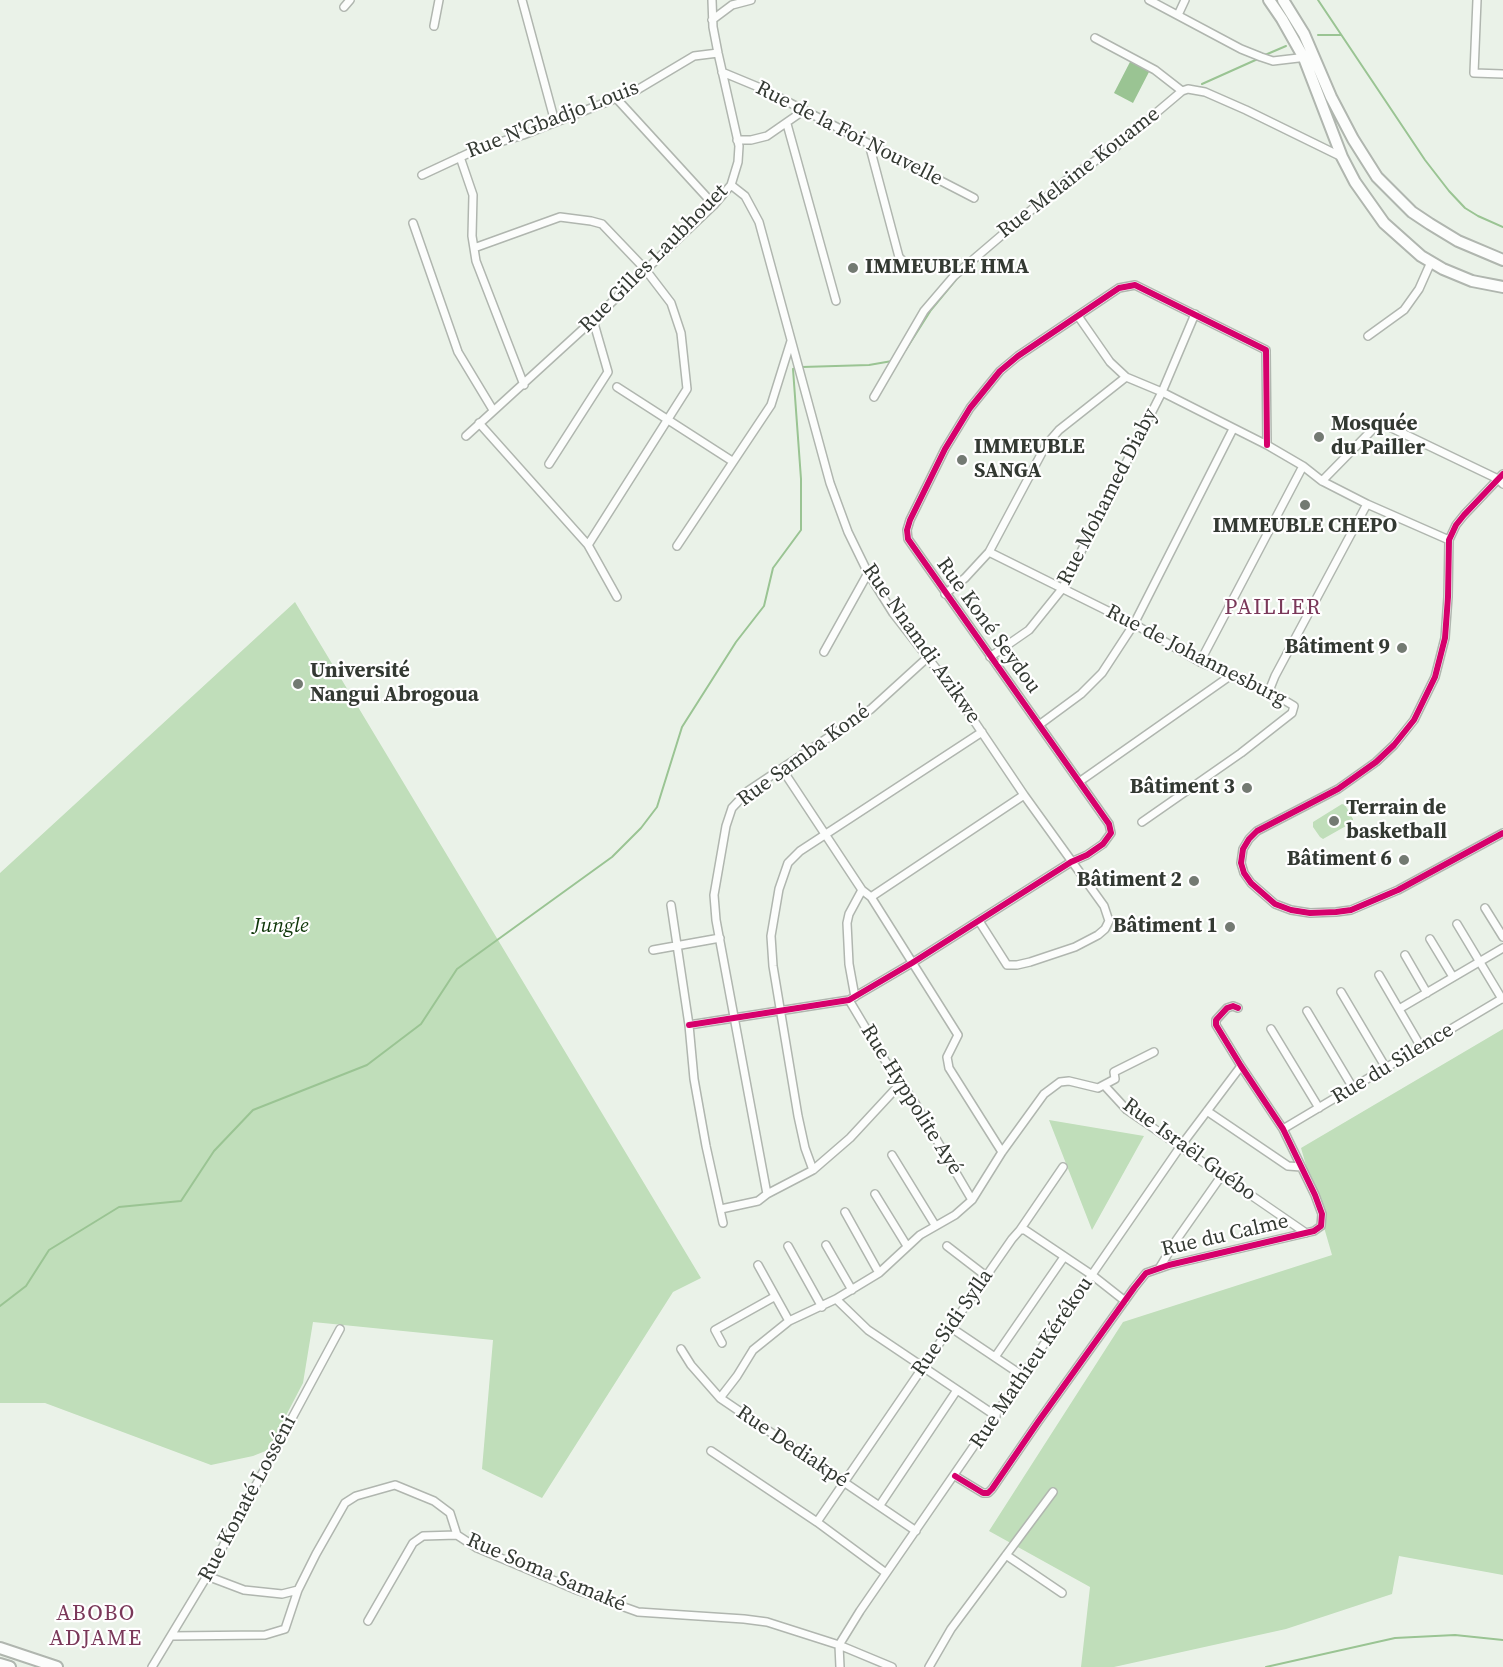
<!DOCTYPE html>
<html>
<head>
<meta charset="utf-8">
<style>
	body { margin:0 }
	canvas { display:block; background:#eaf2e8 }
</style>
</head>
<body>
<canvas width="1503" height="1667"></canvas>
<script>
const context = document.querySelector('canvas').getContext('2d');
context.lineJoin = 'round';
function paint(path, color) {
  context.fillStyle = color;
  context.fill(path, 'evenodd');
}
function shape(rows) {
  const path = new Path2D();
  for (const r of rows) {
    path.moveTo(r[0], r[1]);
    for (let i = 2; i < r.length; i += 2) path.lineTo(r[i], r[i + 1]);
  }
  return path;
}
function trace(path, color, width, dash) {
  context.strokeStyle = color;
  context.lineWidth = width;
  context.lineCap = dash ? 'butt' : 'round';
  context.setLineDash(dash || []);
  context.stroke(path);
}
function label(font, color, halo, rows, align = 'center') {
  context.font = font + ' "Source Serif 4",serif';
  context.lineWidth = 4.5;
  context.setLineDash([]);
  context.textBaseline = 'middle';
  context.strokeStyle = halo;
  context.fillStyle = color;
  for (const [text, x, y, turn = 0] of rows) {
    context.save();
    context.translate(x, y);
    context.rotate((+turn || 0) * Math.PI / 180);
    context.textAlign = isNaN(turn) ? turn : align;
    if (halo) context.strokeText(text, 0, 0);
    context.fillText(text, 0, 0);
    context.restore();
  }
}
paint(shape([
	[295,602,701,1278,673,1292,542,1498,482,1469,493,1340,313,1322,303,1383,268,1450,253,1456,211,1465,45,1403,0,1403,0,873],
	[1342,804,1345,805,1353,819,1353,822,1323,839,1320,837,1313,827,1313,822],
	[1503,1029,1503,1575,1399,1556,1392,1594,1286,1629,1114,1667,1081,1667,1090,1587,989,1531,1123,1322,1332,1255,1301,1148],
	[1049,1120,1144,1136,1092,1230]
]), '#c0deba');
paint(shape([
	[1131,60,1150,70,1133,103,1114,93]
]), '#9ac493');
trace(shape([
	[1318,0,1425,160,1449,191,1465,208,1478,216,1503,227],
	[1318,35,1341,35],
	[1265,55,1286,46],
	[1202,84,1260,58],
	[905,351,931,310,959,276],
	[802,367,869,365,892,361],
	[0,1306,26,1286,49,1250,119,1207,181,1201,214,1151,253,1110,367,1065,421,1024,457,969,612,857,641,828,657,807,682,727,736,642,764,606,773,568,801,530,801,479,793,369,796,368],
	[1266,1667,1395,1638,1455,1635,1503,1640]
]), '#9ac493', 2);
const minor = shape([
	[522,0,555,122],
	[1149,0,1241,49,1261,57,1273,61,1307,57],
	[1477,0,1474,73,1503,74],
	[344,7,350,0],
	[1178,15,1185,0],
	[712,20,732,5,751,0],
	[434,26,439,0],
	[1095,38,1155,70,1182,91],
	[722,72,763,89,974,198],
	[616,98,714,205],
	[787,124,836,301],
	[737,140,751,140,767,136,803,111],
	[869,144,899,257,910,268],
	[460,157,473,195,472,236,476,261,524,385],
	[422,175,480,148,523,135,637,90,694,56,718,53],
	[731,185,745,196,759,222,830,483,848,532,868,573,893,613,956,694,1024,795,1104,906,1109,921,1105,929,1098,935,1075,947,1030,962,1017,965,1007,965,979,921],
	[413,223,458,352,493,410],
	[474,248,560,217,591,221,602,224,645,269,671,303,681,333,687,389,588,545,617,597],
	[1078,316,1110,362,1126,377,1162,392,1267,445,1303,466,1322,481,1367,504,1449,540],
	[1368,336,1404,310,1419,289,1431,262],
	[617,387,732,461],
	[874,397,924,311,954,276,1064,182,1117,146,1182,91,1188,89,1205,92,1246,110,1342,157],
	[479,423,588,545],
	[466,436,593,320,714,205,731,185,738,162,739,146,718,53,713,27,712,0],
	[549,464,608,372,593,320],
	[1503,474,1464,515,1456,525,1449,540,1448,597,1445,638,1435,677,1414,720,1394,745,1376,762,1338,789,1257,831,1249,839,1243,849,1241,863,1244,873,1251,883,1275,904,1291,910,1310,913,1336,912,1351,910,1398,890,1503,833],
	[1322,481,1373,429,1381,426,1388,426,1400,432,1498,479,1503,484],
	[677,546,771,405,791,341],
	[989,552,1134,624,1200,662,1269,691,1294,706,1292,713,1241,753,1142,822],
	[945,594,965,578,989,552,1046,445,1059,430,1126,377],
	[824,652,868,573],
	[990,657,1029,630,1062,589,1162,392,1195,314],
	[1200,662,1303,466],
	[1269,691,1275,676,1367,504],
	[1039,725,1081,694,1102,673,1134,624,1233,429],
	[782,769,862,890,871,897,958,1035,947,1057,949,1068,1002,1152],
	[1079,782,1230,676],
	[871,897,1024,795],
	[671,905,689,1025,694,1079,706,1146,723,1223],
	[1485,908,1503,937],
	[1457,924,1502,999],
	[1430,939,1453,977],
	[653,950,720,938],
	[1405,955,1427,993],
	[1379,975,1421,1047],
	[1341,992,1386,1068],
	[855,997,849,964,847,923,849,914,862,890],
	[849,1000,886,1062,915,1103,972,1200],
	[1399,1009,1503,948],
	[1307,1011,1353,1088],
	[689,1025,849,1000,912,963,1071,862,1087,855,1103,844,1111,833,1109,824,908,539,907,530,910,520,945,449,970,408,1000,371,1018,356,1119,288,1135,285,1266,350,1267,445],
	[1271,1029,1319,1108],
	[1104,1085,1127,1110,1306,1233],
	[1207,1111,1288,1166,1301,1167],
	[1283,1129,1503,998],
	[892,1155,935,1225],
	[813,1170,805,1148,798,1116,773,966,771,936,779,889,788,863,800,851,982,732],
	[767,1194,716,920,714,895,726,826,732,808,748,791,871,709,927,658],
	[875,1194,907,1246],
	[721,1209,758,1201,767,1194,813,1170,850,1138,901,1083],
	[845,1212,879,1273],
	[1020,1230,1063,1167],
	[826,1245,852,1290],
	[788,1246,822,1307],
	[947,1246,986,1276],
	[758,1265,789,1321],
	[1160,1267,1175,1242,1222,1175],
	[836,1299,868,1330,996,1416],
	[950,1327,1023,1376],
	[722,1343,715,1330,774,1297],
	[681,1349,691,1365,720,1398,916,1531],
	[995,1357,1064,1257],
	[720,1398,737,1376,753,1350,789,1321,836,1299,879,1273,920,1235,955,1215,972,1200,1002,1152,1044,1094,1060,1082,1069,1081,1098,1088,1115,1079,1114,1072,1154,1052],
	[711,1451,817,1522,886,1573],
	[955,1476,983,1493,988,1493,992,1489,1038,1422,1134,1288,1146,1273,1169,1265,1314,1231,1321,1226,1322,1214,1315,1195,1283,1129,1241,1066,1216,1025,1216,1020,1227,1008,1233,1006,1238,1008],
	[880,1505,957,1390],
	[817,1522,923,1367,1012,1239,1020,1230,1025,1230,1092,1275,1125,1301],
	[1006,1555,1062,1593],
	[207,1576,244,1590,282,1594,298,1590],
	[368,1621,413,1543,423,1536,457,1535,477,1548,574,1589,638,1612,744,1619,767,1622,839,1645,892,1667],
	[171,1636,265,1635,285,1629,298,1590,316,1554,345,1503,356,1496,395,1485,434,1501,450,1513,457,1535],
	[152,1667,207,1576,340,1329],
	[840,1667,839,1645,860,1611,1180,1147,1241,1066],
	[929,1667,951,1629,1053,1492]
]);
const secondary = shape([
	[1269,0,1282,19,1304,58,1342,157,1355,182,1384,223,1421,256,1443,269,1472,281,1503,287],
	[1283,0,1304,34,1331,97,1353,139,1377,177,1412,212,1430,224,1458,241,1503,260]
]);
const primary = shape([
	[0,1648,57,1667],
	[0,1664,10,1667]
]);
trace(minor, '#b0b6af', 10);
trace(secondary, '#b0b6af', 14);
trace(primary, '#b0b6af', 14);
trace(minor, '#fcfdfc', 7);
trace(secondary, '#fcfdfc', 10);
trace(primary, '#fcfdfc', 10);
trace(shape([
	[1503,474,1464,515,1456,525,1449,540,1448,597,1445,638,1435,677,1414,720,1394,745,1376,762,1338,789,1257,831,1249,839,1243,849,1241,863,1244,873,1251,883,1275,904,1291,910,1310,913,1336,912,1351,910,1398,890,1503,833],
	[689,1025,849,1000,912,963,1071,862,1087,855,1103,844,1111,833,1109,824,908,539,907,530,910,520,945,449,970,408,1000,371,1018,356,1119,288,1135,285,1266,350,1267,445],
	[955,1476,983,1493,988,1493,992,1489,1038,1422,1134,1288,1146,1273,1169,1265,1314,1231,1321,1226,1322,1214,1315,1195,1283,1129,1241,1066,1216,1025,1216,1020,1227,1008,1233,1006,1238,1008]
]), '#d6006c', 6);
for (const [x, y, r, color] of [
	[853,268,6,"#737a72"],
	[1319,437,6,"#737a72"],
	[962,460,6,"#737a72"],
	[1305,505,6,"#737a72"],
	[1402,648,6,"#737a72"],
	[298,684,6,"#737a72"],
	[1247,788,6,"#737a72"],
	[1334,821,6,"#737a72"],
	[1404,860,6,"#737a72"],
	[1194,881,6,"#737a72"],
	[1230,927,6,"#737a72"]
]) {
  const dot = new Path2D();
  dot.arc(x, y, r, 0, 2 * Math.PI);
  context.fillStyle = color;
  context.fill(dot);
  trace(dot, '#fff', 2);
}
label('21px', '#333932', '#fff', [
	["Rue N'Gbadjo Louis",553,120,-21],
	["Rue de la Foi Nouvelle",849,134,27],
	["Rue Melaine Kouame",1079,173,-38],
	["Rue Gilles Laubhouet",654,259,-45],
	["Rue Mohamed Diaby",1108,497,-63],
	["Rue Koné Seydou",988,626,54],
	["Rue Nnamdi Azikwe",921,644,55],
	["Rue de Johannesburg",1196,656,27],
	["Rue Samba Koné",804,756,-36],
	["Rue du Silence",1393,1064,-31],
	["Rue Hyppolite Ayé",911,1100,58],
	["Rue Israël Guébo",1189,1150,36],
	["Rue du Calme",1225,1236,-13],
	["Rue Sidi Sylla",953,1323,-55],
	["Rue Mathieu Kérékou",1032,1363,-56],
	["Rue Dediakpé",792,1447,34],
	["Rue Konaté Losséni",248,1499,-62],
	["Rue Soma Samaké",546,1573,23]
]);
label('bold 21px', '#333932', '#fff', [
	["IMMEUBLE HMA",865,268],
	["Mosquée",1331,425],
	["du Pailler",1331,449],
	["IMMEUBLE",974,448],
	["SANGA",974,472],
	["IMMEUBLE CHEPO",1305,527,"center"],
	["Bâtiment 9",1390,648,"right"],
	["Université",310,672],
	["Nangui Abrogoua",310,696],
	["Bâtiment 3",1235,788,"right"],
	["Terrain de",1346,809],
	["basketball",1346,833],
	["Bâtiment 6",1392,860,"right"],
	["Bâtiment 2",1182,881,"right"],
	["Bâtiment 1",1218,927,"right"]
], 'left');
label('italic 21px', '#0e3608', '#fff', [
	["Jungle",281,927]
]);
context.letterSpacing = '1.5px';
label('22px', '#7a3859', '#fff', [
	["PAILLER",1273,608],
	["ABOBO",96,1614],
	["ADJAME",96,1639]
]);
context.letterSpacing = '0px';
</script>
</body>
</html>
